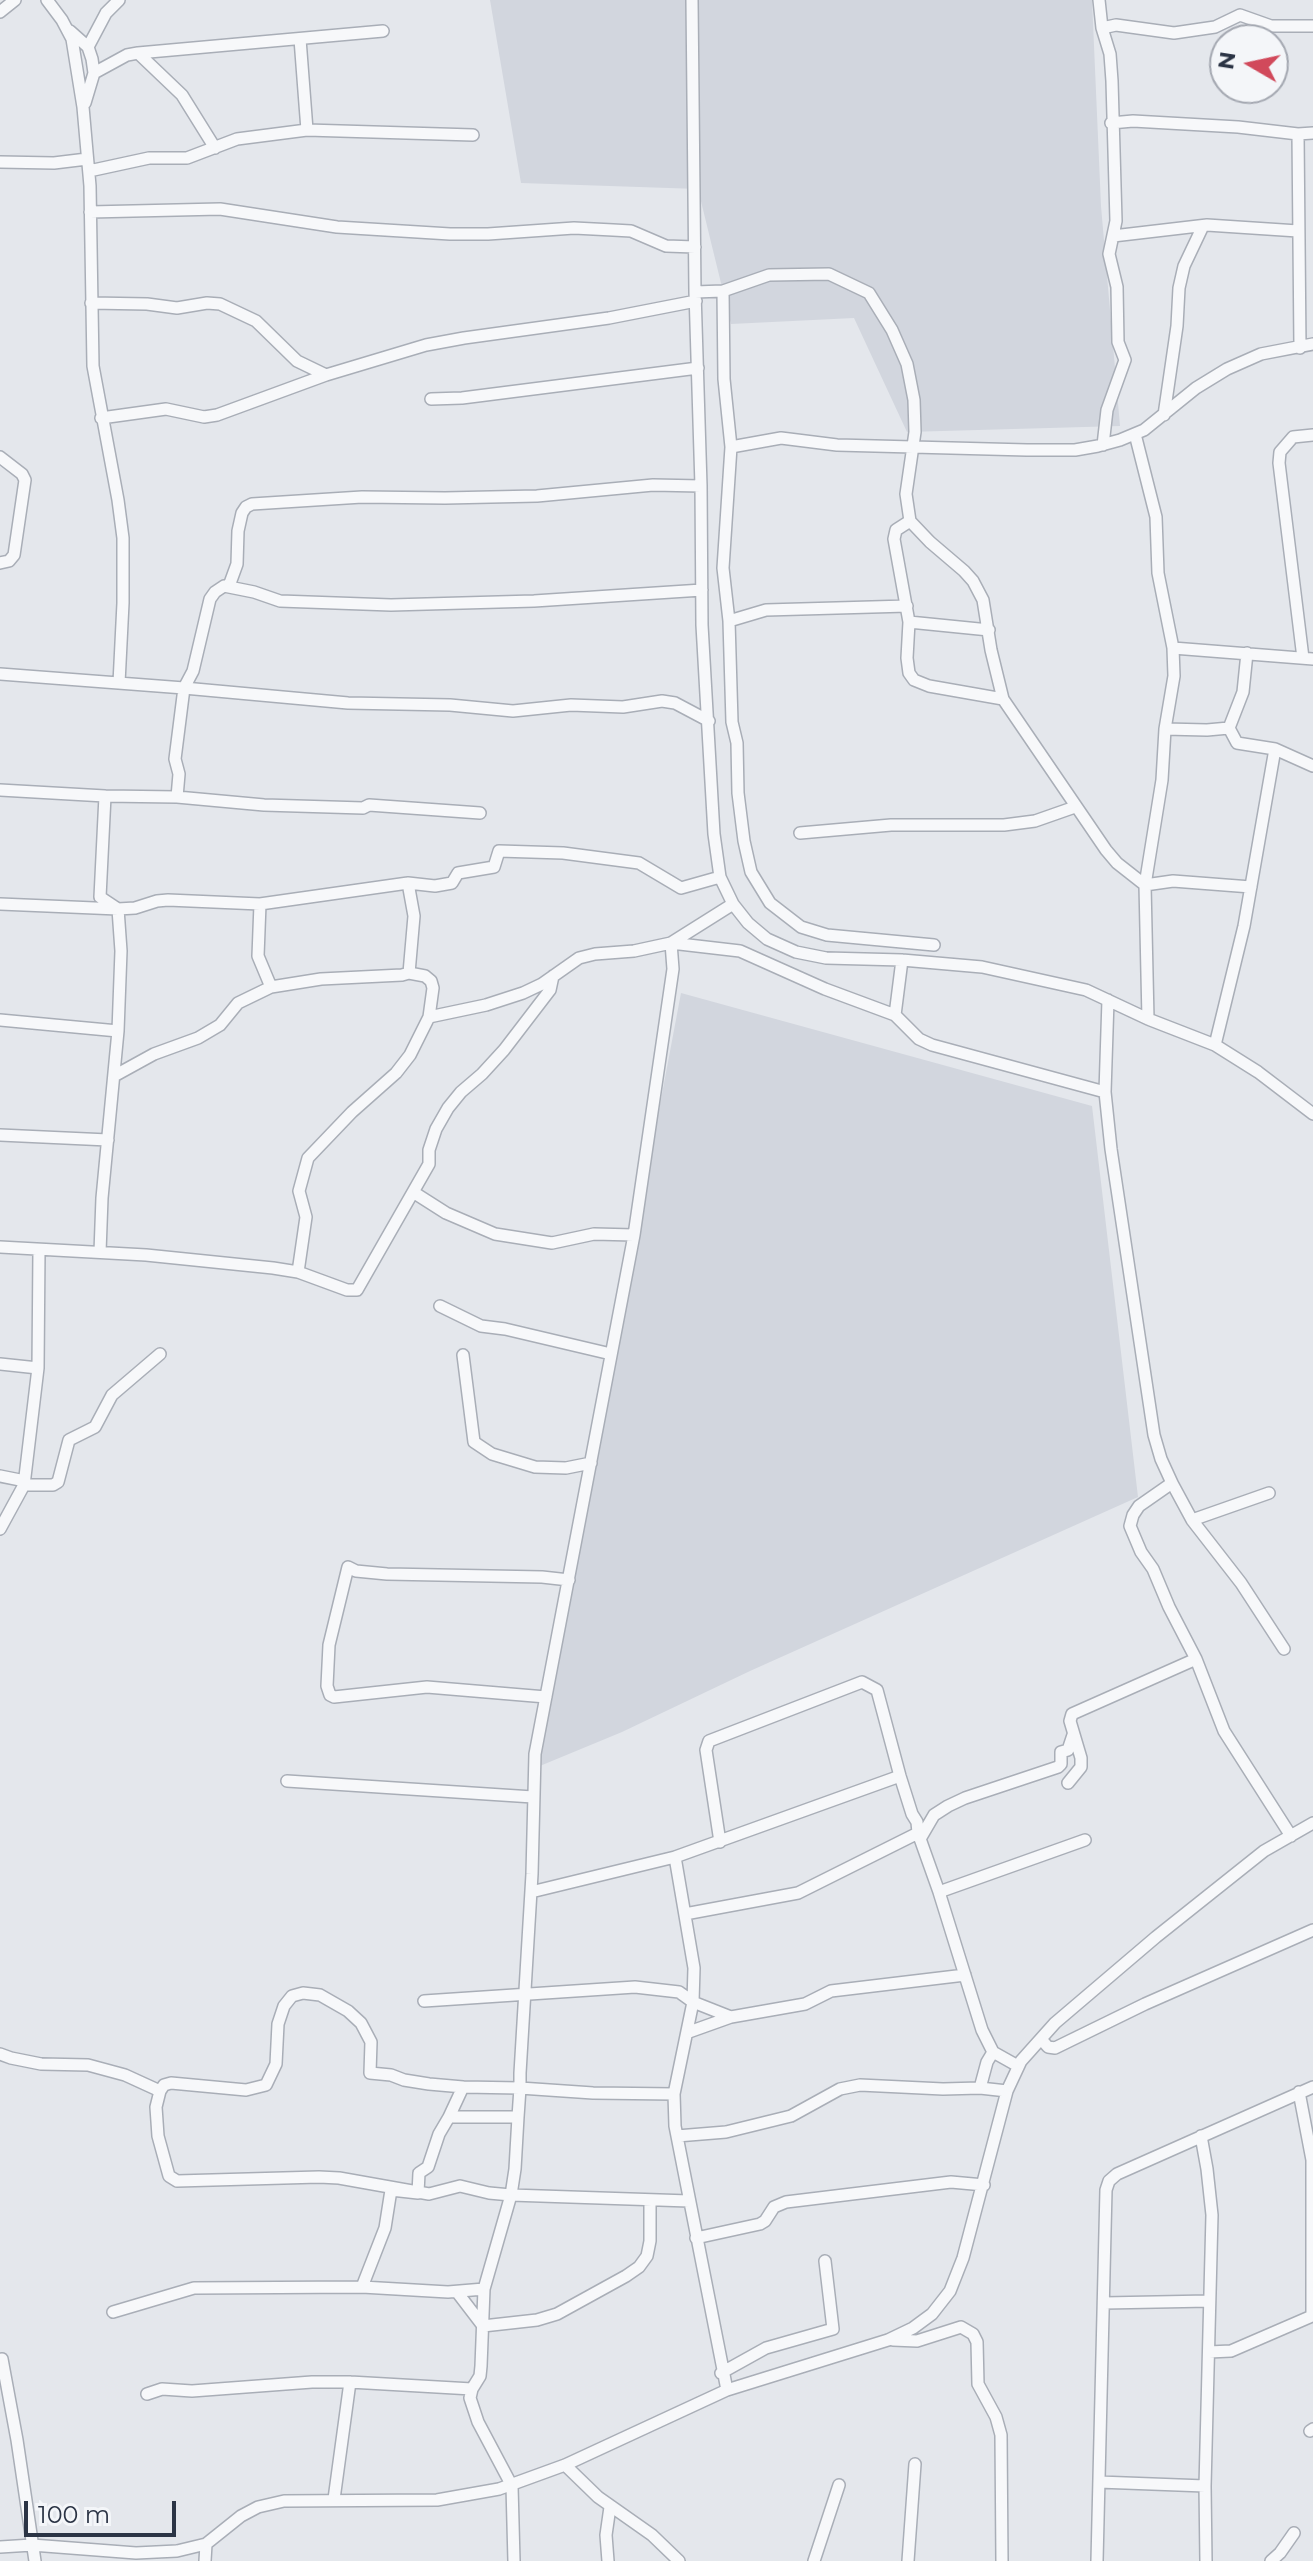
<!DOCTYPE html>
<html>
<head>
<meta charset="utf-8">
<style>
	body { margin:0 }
	#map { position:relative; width:1313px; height:2561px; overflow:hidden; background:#e4e7ec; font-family:Montserrat,sans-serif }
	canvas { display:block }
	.north { position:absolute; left:1209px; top:24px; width:80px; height:80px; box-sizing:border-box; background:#f4f6f9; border:2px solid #a4a8b1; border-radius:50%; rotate:279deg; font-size:22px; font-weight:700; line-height:32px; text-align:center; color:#2b3445 }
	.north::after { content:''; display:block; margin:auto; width:28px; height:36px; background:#d1495b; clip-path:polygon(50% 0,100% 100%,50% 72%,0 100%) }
	.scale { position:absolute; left:24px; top:2501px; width:152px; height:36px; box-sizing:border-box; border:4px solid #2b3445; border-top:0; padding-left:10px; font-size:24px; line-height:28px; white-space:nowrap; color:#2b3445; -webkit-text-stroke:6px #f4f6f9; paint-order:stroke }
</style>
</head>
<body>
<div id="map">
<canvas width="1313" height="2561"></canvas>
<div class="north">N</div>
<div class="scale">100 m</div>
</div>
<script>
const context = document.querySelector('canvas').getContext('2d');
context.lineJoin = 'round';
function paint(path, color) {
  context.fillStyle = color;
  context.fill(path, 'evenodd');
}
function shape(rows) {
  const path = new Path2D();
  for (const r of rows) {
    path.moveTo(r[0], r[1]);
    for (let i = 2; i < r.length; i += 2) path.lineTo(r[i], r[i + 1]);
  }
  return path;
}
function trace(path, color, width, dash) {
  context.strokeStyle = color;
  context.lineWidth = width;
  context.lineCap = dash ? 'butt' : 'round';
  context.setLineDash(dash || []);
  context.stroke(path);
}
paint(shape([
	[490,0,1092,0,1101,206,1120,426,907,432,854,318,731,324,698,189,521,183],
	[681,993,1092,1106,1138,1497,750,1671,622,1732,535,1768]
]), '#d2d6de');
const minor = shape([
	[47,0,62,20,72,39,83,107,90,186,93,366,118,500,123,538,123,603,119,683],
	[692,0,695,292,701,486,702,625,714,834,720,877,733,904,748,923,767,939,796,952,826,958,902,960,982,967,1086,990,1148,1019,1215,1045,1258,1072,1313,1114],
	[1099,0,1102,28,1116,25,1174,33,1215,27,1240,15,1271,26,1313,26],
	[0,12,15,0],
	[1102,28,1110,54,1112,81,1116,221,1109,254,1117,287,1118,342,1125,360,1107,410,1103,445],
	[70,31,88,47,92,59,94,73,85,103],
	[300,39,307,130],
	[88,47,106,13,119,0],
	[138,53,182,95,215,148],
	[94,73,127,55,138,53,383,31],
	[1111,123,1133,121,1238,127,1298,134,1313,133],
	[1298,134,1300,348],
	[0,162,54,163,87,159],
	[89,171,149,158,187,158,237,139,307,130,473,135],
	[90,212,220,209,337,227,450,234,488,234,574,228,613,230,631,231,666,246,695,247],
	[1113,236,1207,225,1298,231],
	[723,291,724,379,731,447,723,568,729,621,732,722,737,743,738,793,744,841,751,872,770,903,801,927,827,935,934,945],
	[695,292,723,291,769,275,829,274,869,293,892,330,907,364,914,400,915,432,906,494,910,521,930,542,964,571,973,581,983,600,991,650,1003,699,1106,850,1117,863,1145,885,1173,881,1251,887],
	[91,303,147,304,177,308,207,303,220,304,256,321,297,361,326,375],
	[431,399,462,398,698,368],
	[1164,415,1177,326,1179,288,1184,266,1203,226],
	[101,418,166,409,204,417,217,415,326,375,426,345,464,338,609,318,696,301],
	[1135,434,1156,517,1158,573,1173,648,1174,676,1165,729,1162,780,1145,885,1148,1019],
	[731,447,781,438,837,445,1027,450,1075,450,1098,446,1120,440,1144,430,1196,388,1227,369,1261,354,1313,344],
	[0,457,22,474,25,480,14,555,9,561,0,563],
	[910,521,896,530,894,539,909,622,989,630],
	[229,586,237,564,238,531,242,513,246,507,252,504,362,497,445,498,537,496,653,485,701,486],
	[729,621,766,610,907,606],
	[909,622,907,658,909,673,914,680,929,686,1003,699],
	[1173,648,1313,659],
	[1303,658,1279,463,1280,452,1293,437,1313,435],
	[0,674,184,688,193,671,210,599,215,592,224,586,254,592,280,601,391,605,534,601,702,590],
	[1229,728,1243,692,1247,653],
	[1165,729,1207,730,1229,728,1237,743,1275,749,1313,766],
	[0,790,105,796,100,897,118,909,121,951,118,1031,102,1198,100,1252],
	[105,796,177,797,264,805,363,808,369,805,480,813],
	[177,797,179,774,175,759,184,688,348,703,450,705,513,711,571,705,623,707,662,701,675,703,709,721],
	[800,833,891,825,1004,825,1035,821,1075,807],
	[408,883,414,916,409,973],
	[0,904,118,909,135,908,157,901,168,900,260,904,408,883,435,886,452,883,458,873,494,867,499,851,563,853,639,863,681,888,720,877],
	[671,943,673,969,634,1235,535,1754,532,1874,520,2073,520,2088,593,2093,674,2094,675,2126,727,2390],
	[671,943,733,904],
	[271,987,321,979,402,975,409,973,425,976,431,981,433,988,429,1017,410,1055,396,1073,352,1112,308,1158,299,1191,306,1217,298,1272],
	[1108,1000,1105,1092,1111,1149,1154,1435,1161,1459,1172,1483,1139,1506,1133,1515,1130,1526,1141,1552,1153,1569,1169,1607,1196,1659],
	[895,1015,902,960],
	[429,1017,486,1005,523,993,542,984,579,958,595,954,634,951,671,943,740,951,825,989,895,1015,919,1039,932,1045,1105,1092],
	[0,1020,118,1031],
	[1215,1045,1244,926,1275,749],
	[114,1076,154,1054,198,1038,220,1025,238,1003,271,987,258,956,260,904],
	[0,1135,108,1140],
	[413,1192,446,1213,495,1234,552,1243,594,1234,634,1235],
	[0,1247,146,1255,273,1268,298,1272,347,1290,357,1290,429,1164,429,1150,436,1129,448,1108,461,1092,482,1074,504,1050,550,990,553,976],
	[440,1306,481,1326,505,1329,611,1354],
	[463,1355,474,1442,492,1454,535,1467,566,1468,591,1463],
	[0,1364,38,1368],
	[0,1476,25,1481],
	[1172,1483,1192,1520,1241,1583,1284,1649],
	[24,1485,38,1368,39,1250],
	[1192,1520,1269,1493],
	[0,1529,24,1485,53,1485,58,1482,69,1440,95,1427,112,1395,160,1354],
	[546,1697,427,1687,334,1697,330,1695,327,1686,329,1645,348,1567,356,1571,387,1574,542,1577,569,1580],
	[287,1781,533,1797],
	[1068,1783,1081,1767,1081,1758,1070,1721,1072,1714,1196,1659,1224,1731,1291,1836],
	[920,1839,934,1815,948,1806,965,1798,1058,1767,1061,1764,1061,1752,1068,1750,1073,1735],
	[720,1842,706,1750,709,1741,862,1682,877,1690,900,1776,912,1814,917,1822,918,1833,939,1892,982,2030,993,2052,1018,2066],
	[531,1892,675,1857,900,1776],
	[939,1892,1085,1840],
	[685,1914,798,1893,918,1833],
	[424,2001,635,1987,679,1992,693,2002,731,2017],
	[689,2032,731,2017,805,2004,831,1991,965,1975],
	[1041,2039,1048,2047,1055,2048,1145,2004,1313,1930],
	[0,2054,11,2058,41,2064,88,2065,125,2075,160,2091],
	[463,2087,429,2084,404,2080,391,2075,370,2073,371,2042,361,2023,348,2011,320,1995,303,1993,292,1996,284,2006,278,2024,276,2064,266,2085,246,2090,171,2083,164,2085,160,2091,156,2107,158,2136,169,2176,177,2181,319,2177,339,2178,429,2194,460,2186,489,2193,511,2195,689,2201],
	[980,2088,987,2062,993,2052],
	[674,2094,693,2002,694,1968,675,1857],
	[677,2136,726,2132,791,2116,840,2089,860,2085,943,2089,980,2088,1007,2091],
	[1201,2136,1207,2169,1212,2215,1205,2486,1206,2561],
	[696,2238,760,2224,765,2221,774,2207,786,2202,951,2182,984,2185],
	[362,2287,385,2228,391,2190,418,2193,419,2173,428,2167,439,2134,449,2117,518,2117,520,2088,463,2087,449,2117],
	[457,2292,483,2326,537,2320,557,2314,626,2276,639,2267,647,2256,650,2241,650,2200],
	[1104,2303,1209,2301],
	[113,2312,194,2288,362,2287,448,2292,484,2289],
	[893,2340,917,2341,961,2327,973,2334,977,2342,978,2384,996,2417,1001,2435,1002,2561],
	[1209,2352,1231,2351,1312,2316,1312,2160,1299,2092],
	[0,2360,2,2359,17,2440,35,2561],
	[721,2373,766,2348,833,2329,825,2261],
	[147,2394,162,2389,192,2391,312,2382,350,2382,472,2389],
	[1310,2431,1313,2429],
	[565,2465,598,2497,652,2535,679,2561],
	[1099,2482,1205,2486],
	[334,2499,350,2382],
	[0,2547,32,2545,136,2553,177,2551,206,2544,241,2516,258,2507,284,2501,437,2500,499,2489,565,2465,727,2390,888,2340,913,2328,932,2314,950,2291,963,2258,1007,2091,1021,2061,1055,2023,1156,1937,1264,1851,1313,1823],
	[205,2561,206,2544],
	[514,2561,512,2486,478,2422,470,2398,472,2389,480,2376,481,2366,484,2289,511,2195,515,2169,518,2117],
	[608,2561,606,2535,610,2507],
	[814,2561,839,2485],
	[908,2561,915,2464],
	[1097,2561,1106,2190,1109,2181,1117,2174,1313,2087],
	[1271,2561,1280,2553,1294,2533]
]);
trace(minor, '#a9aeb7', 14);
trace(minor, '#f7f8fa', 11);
</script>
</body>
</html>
